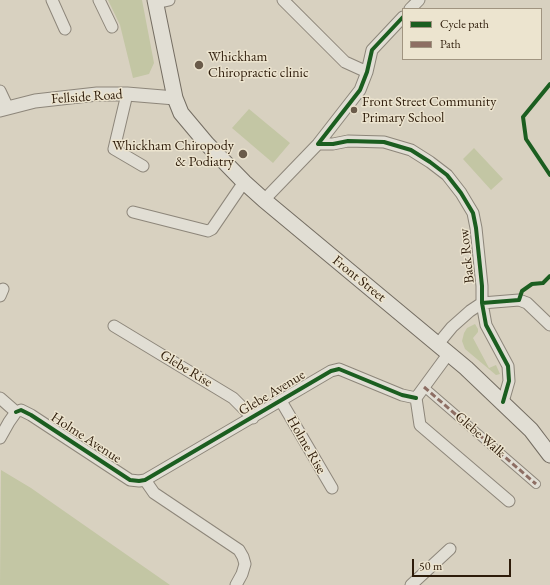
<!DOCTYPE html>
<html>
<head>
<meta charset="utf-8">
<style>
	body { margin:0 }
	#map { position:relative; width:550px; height:585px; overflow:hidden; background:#d8d1c0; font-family:"EB Garamond",serif }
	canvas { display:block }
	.legend { position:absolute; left:402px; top:8px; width:140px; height:52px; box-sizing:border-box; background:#ece4cf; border:1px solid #a09480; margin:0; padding:5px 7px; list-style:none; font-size:12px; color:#2e1c0a }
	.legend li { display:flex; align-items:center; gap:8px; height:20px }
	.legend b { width:20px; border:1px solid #a09480 }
	.scale { position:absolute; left:412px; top:559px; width:99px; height:18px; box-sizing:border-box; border:2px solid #2e1c0a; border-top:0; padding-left:5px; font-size:12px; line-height:14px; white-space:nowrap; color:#2e1c0a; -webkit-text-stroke:3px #ece4cf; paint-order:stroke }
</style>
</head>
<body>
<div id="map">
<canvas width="550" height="585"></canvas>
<ul class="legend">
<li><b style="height:5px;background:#1b5e20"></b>Cycle path</li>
<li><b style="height:5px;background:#8d6e63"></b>Path</li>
</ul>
<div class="scale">50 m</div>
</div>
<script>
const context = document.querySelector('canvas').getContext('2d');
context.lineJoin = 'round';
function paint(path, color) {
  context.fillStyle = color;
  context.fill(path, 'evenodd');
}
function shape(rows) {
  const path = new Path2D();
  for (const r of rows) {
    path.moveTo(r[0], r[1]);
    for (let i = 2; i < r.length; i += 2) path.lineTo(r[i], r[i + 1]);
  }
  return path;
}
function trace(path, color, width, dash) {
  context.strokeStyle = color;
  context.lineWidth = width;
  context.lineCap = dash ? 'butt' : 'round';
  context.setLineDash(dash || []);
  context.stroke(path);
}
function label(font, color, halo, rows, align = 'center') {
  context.font = font + ' "EB Garamond",serif';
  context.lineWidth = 3;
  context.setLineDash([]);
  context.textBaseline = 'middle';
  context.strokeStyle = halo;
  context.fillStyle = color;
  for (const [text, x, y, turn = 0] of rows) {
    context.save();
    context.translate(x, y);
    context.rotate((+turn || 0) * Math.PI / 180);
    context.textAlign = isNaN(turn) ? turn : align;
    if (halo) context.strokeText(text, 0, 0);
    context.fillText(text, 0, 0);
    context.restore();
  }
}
paint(shape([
	[108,0,142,0,154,63,149,74,133,78,120,25],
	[249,109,290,143,273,163,232,128],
	[474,148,503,179,491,190,463,159],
	[475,324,478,329,478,332,473,338,489,368,496,365,500,374,496,375,465,349,462,341,464,333,467,328],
	[1,470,31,488,170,585,0,585]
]), '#c3c6a4');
const pedestrian = shape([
	[424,387,536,484]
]);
const minor = shape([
	[52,0,65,29],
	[99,0,112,27],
	[283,0,345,62,367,72],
	[156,3,169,0],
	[410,9,419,0],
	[0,91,8,108],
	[127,94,114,149,143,166],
	[318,144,333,144,348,141,384,142,411,150,430,162,447,175,461,193,473,213,476,228,482,286,482,303,486,325,508,366,509,381,503,402],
	[264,200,318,144,360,90,367,72,372,50,403,17],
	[133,212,208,231,212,229,244,182],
	[0,296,3,289],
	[114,326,233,398,253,418],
	[438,344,452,327,470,311,482,303,519,300,527,303,550,325],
	[449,353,416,398,420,425,509,501],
	[0,398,16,412],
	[281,401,332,488],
	[16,412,21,410,31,415,130,480,139,481,145,480,331,371,339,369,402,395,416,398],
	[0,438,9,422,16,412],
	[145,480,154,493,239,550,243,557,245,564,242,574,236,585],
	[411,585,450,549]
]);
const tertiary = shape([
	[0,110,35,101,97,94,127,94,175,98]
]);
const secondary = shape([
	[155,0,175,98,181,113,207,144,244,182,264,200,466,368,531,430,550,455]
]);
trace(pedestrian, '#8d867a', 10);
trace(minor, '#8d867a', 13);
trace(tertiary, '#8d867a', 15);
trace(secondary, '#746d62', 17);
trace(pedestrian, '#e1ded4', 8);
trace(minor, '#e1ded4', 11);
trace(tertiary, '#e1ded4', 13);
trace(secondary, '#e1ded4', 15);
trace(shape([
	[424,387,536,484]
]), '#8d6e63', 3, [6, 3]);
trace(shape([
	[550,84,523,117,526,139,550,175],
	[318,144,333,144,348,141,384,142,411,150,430,162,447,175,461,193,473,213,476,228,482,286,482,303,486,325,508,366,509,381,503,402],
	[318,144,360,90,367,72,372,50,403,17],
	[482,303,519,300,522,291,532,284,543,283,550,276],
	[16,412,21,410,31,415,130,480,139,481,145,480,331,371,339,369,402,395,416,398]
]), '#1b5e20', 4);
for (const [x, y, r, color] of [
	[199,65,5,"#6a5b4a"],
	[354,110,4,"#6a5b4a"],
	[243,154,5,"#6a5b4a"]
]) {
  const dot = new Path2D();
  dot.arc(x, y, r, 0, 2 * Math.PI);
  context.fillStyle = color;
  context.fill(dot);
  trace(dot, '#ece4cf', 1.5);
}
label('14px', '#2e1c0a', '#ece4cf', [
	["Whickham",208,57],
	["Chiropractic clinic",208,73],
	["Front Street Community",362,102],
	["Primary School",362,118],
	["Whickham Chiropody",234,146,"right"],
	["& Podiatry",234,162,"right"]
], 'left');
label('14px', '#2e1c0a', '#ece4cf', [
	["Fellside Road",87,97,-4],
	["Back Row",467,256,-96],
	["Front Street",359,279,39],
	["Glebe Rise",186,369,31],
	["Glebe Avenue",272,393,-31],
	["Glebe Walk",480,435,41],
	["Holme Avenue",86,438,33],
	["Holme Rise",306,445,60]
]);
</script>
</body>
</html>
